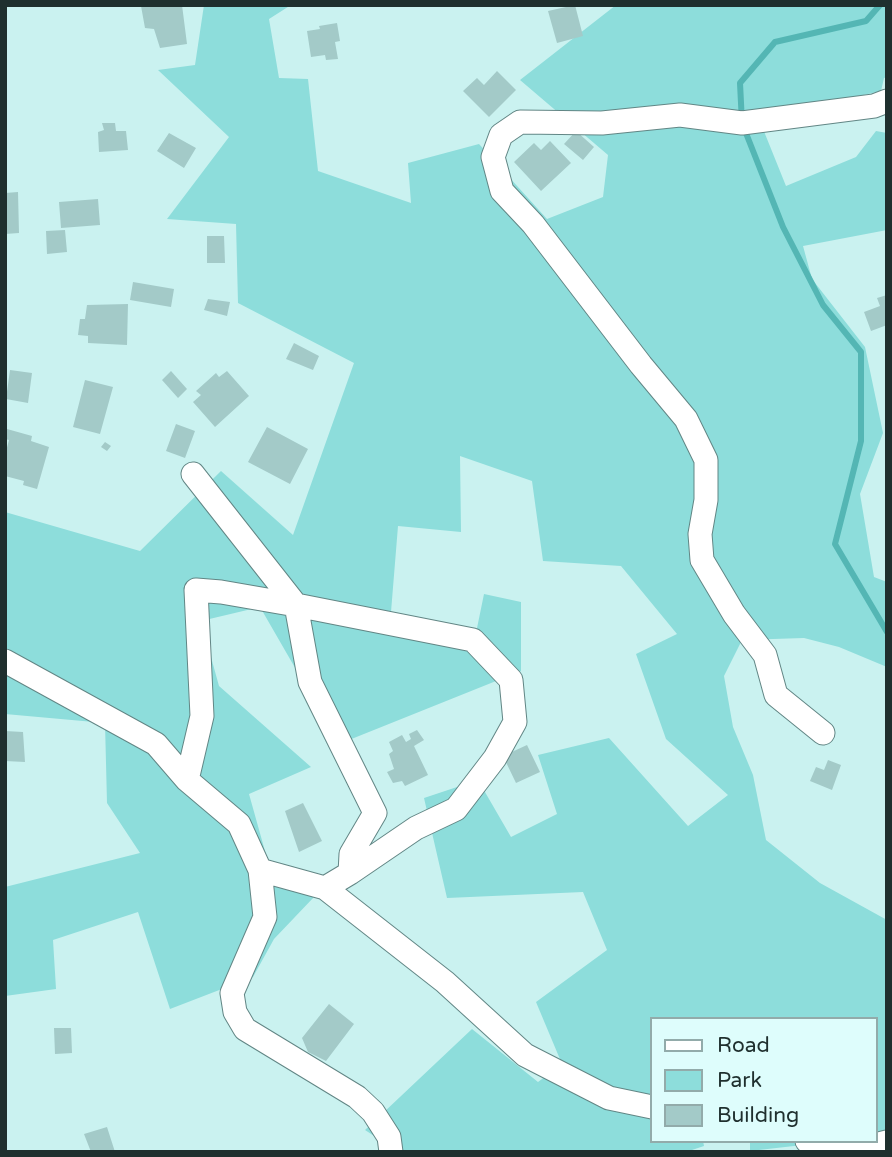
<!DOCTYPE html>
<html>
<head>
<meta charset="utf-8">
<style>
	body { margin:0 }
	#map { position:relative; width:892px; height:1157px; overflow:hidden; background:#caf2f0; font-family:"Varela Round",sans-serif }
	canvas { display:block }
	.frame { position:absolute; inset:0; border:7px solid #1f2f2e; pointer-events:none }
	.legend { position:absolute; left:650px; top:1017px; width:228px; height:126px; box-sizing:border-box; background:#defdfc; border:2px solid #92abaa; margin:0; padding:9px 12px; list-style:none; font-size:21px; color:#1f2f2e }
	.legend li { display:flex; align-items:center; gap:14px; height:35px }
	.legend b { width:35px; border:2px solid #92abaa }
</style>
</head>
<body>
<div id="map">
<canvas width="892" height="1157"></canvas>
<div class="frame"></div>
<ul class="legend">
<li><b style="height:9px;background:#fff"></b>Road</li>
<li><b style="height:19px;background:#8ddddb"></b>Park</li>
<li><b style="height:19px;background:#a3cac8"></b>Building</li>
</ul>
</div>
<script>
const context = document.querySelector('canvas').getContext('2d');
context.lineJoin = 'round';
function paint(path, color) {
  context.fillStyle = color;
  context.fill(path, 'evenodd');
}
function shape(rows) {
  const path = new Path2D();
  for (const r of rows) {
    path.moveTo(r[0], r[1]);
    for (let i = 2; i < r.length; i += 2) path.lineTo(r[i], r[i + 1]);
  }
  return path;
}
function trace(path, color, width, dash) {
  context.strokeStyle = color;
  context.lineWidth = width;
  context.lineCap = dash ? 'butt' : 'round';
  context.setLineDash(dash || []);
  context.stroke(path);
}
paint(shape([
	[204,5,291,5,269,19,279,78,308,79,318,171,411,203,408,163,479,144,547,219,603,197,608,155,520,80,616,5,887,5,887,77,884,78,881,91,759,119,786,186,856,157,876,131,887,133,887,230,803,246,812,279,865,347,883,433,860,494,874,577,887,582,887,667,839,647,804,638,742,640,724,676,733,727,753,775,766,840,820,883,887,920,887,1137,876,1137,876,1019,652,1019,652,1141,703,1141,704,1146,686,1152,395,1152,394,1149,365,1130,472,1029,538,1082,562,1064,536,1002,607,950,583,892,447,898,424,798,478,780,511,837,557,814,538,755,609,738,688,826,728,795,666,739,636,654,677,634,621,566,543,561,532,481,460,456,461,532,398,526,391,612,476,633,484,594,521,602,521,671,339,744,260,607,201,621,219,686,311,767,249,794,270,869,314,897,274,939,253,977,170,1009,138,912,53,940,56,989,5,996,5,887,140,853,107,803,105,723,5,714,5,512,140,551,221,471,293,535,354,363,238,303,236,224,167,219,229,137,158,70,195,65],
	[750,1141,838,1141,750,1151]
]), '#8ddddb');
trace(shape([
	[880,5,866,21,775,42,740,83,742,123,783,227,823,305,861,352,861,441,835,544,887,632]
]), '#54b6b4', 6);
paint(shape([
	[182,5,187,44,160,48,154,29,145,28,141,6],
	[575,5,583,36,557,43,548,11],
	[337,23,340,41,335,42,338,59,326,60,325,55,311,57,307,31,320,29,319,26],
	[497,71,516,90,489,117,463,91,477,78,484,85],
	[102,123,115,123,116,131,126,131,128,150,99,152,98,132,104,130],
	[576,131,594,147,583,160,564,144],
	[169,133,196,148,184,168,157,151],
	[550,141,571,163,541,191,514,162,534,143,541,150],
	[18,192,19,233,5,234,5,193],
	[98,199,100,225,61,228,59,202],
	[65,230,67,252,47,254,46,231],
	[207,236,224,236,225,263,207,263],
	[133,282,174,289,171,307,130,300],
	[887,295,887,325,871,331,864,312,880,306,877,298],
	[208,299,230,302,227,316,204,310],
	[128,304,127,345,88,343,88,336,78,335,80,319,85,319,87,305],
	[294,343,319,356,313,370,286,359],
	[10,370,32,373,28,403,6,399],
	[171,371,187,389,178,398,162,380],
	[227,371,249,396,215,427,193,402,201,395,196,391,216,373,219,377],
	[85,380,113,387,100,434,73,427],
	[176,424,195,431,185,458,166,451],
	[267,427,308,449,290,484,248,462],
	[7,429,32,436,31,441,49,447,37,489,23,485,24,481,5,476,5,455,9,440,5,439],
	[105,442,111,446,107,451,101,447],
	[417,730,424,740,414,746,428,775,405,786,402,781,393,783,387,772,394,769,389,754,393,751,389,742,402,735,406,742,411,739,409,734],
	[5,731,23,732,25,762,5,761],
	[527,745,540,772,516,783,503,756],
	[828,760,841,765,832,790,810,781,816,767,824,770],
	[303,803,322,841,299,852,285,811],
	[329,1004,354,1024,326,1061,308,1052,302,1038],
	[54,1028,71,1028,72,1053,55,1054],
	[107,1127,115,1152,91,1152,84,1134]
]), '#a3cac8');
const street = shape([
	[193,474,296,605,310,682,375,813,351,854,350,873,325,888],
	[5,661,156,744,187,780,239,824,260,870,265,917,232,993,235,1012,245,1029,357,1097,373,1112,389,1137,391,1152],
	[823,733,776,695,765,655,734,614,702,560,700,534,706,500,706,460,686,419,641,365,533,224,502,191,493,157,501,135,520,122,602,123,680,115,742,123,874,106,887,101],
	[187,780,202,716,196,590,221,592,296,605,473,640,511,680,515,722,495,758,456,809,416,828,350,873],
	[260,870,325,888,445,982,525,1055,609,1098,652,1107],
	[807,1141,863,1148,887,1142]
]);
trace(street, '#628685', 25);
trace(street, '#fff', 23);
</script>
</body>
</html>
